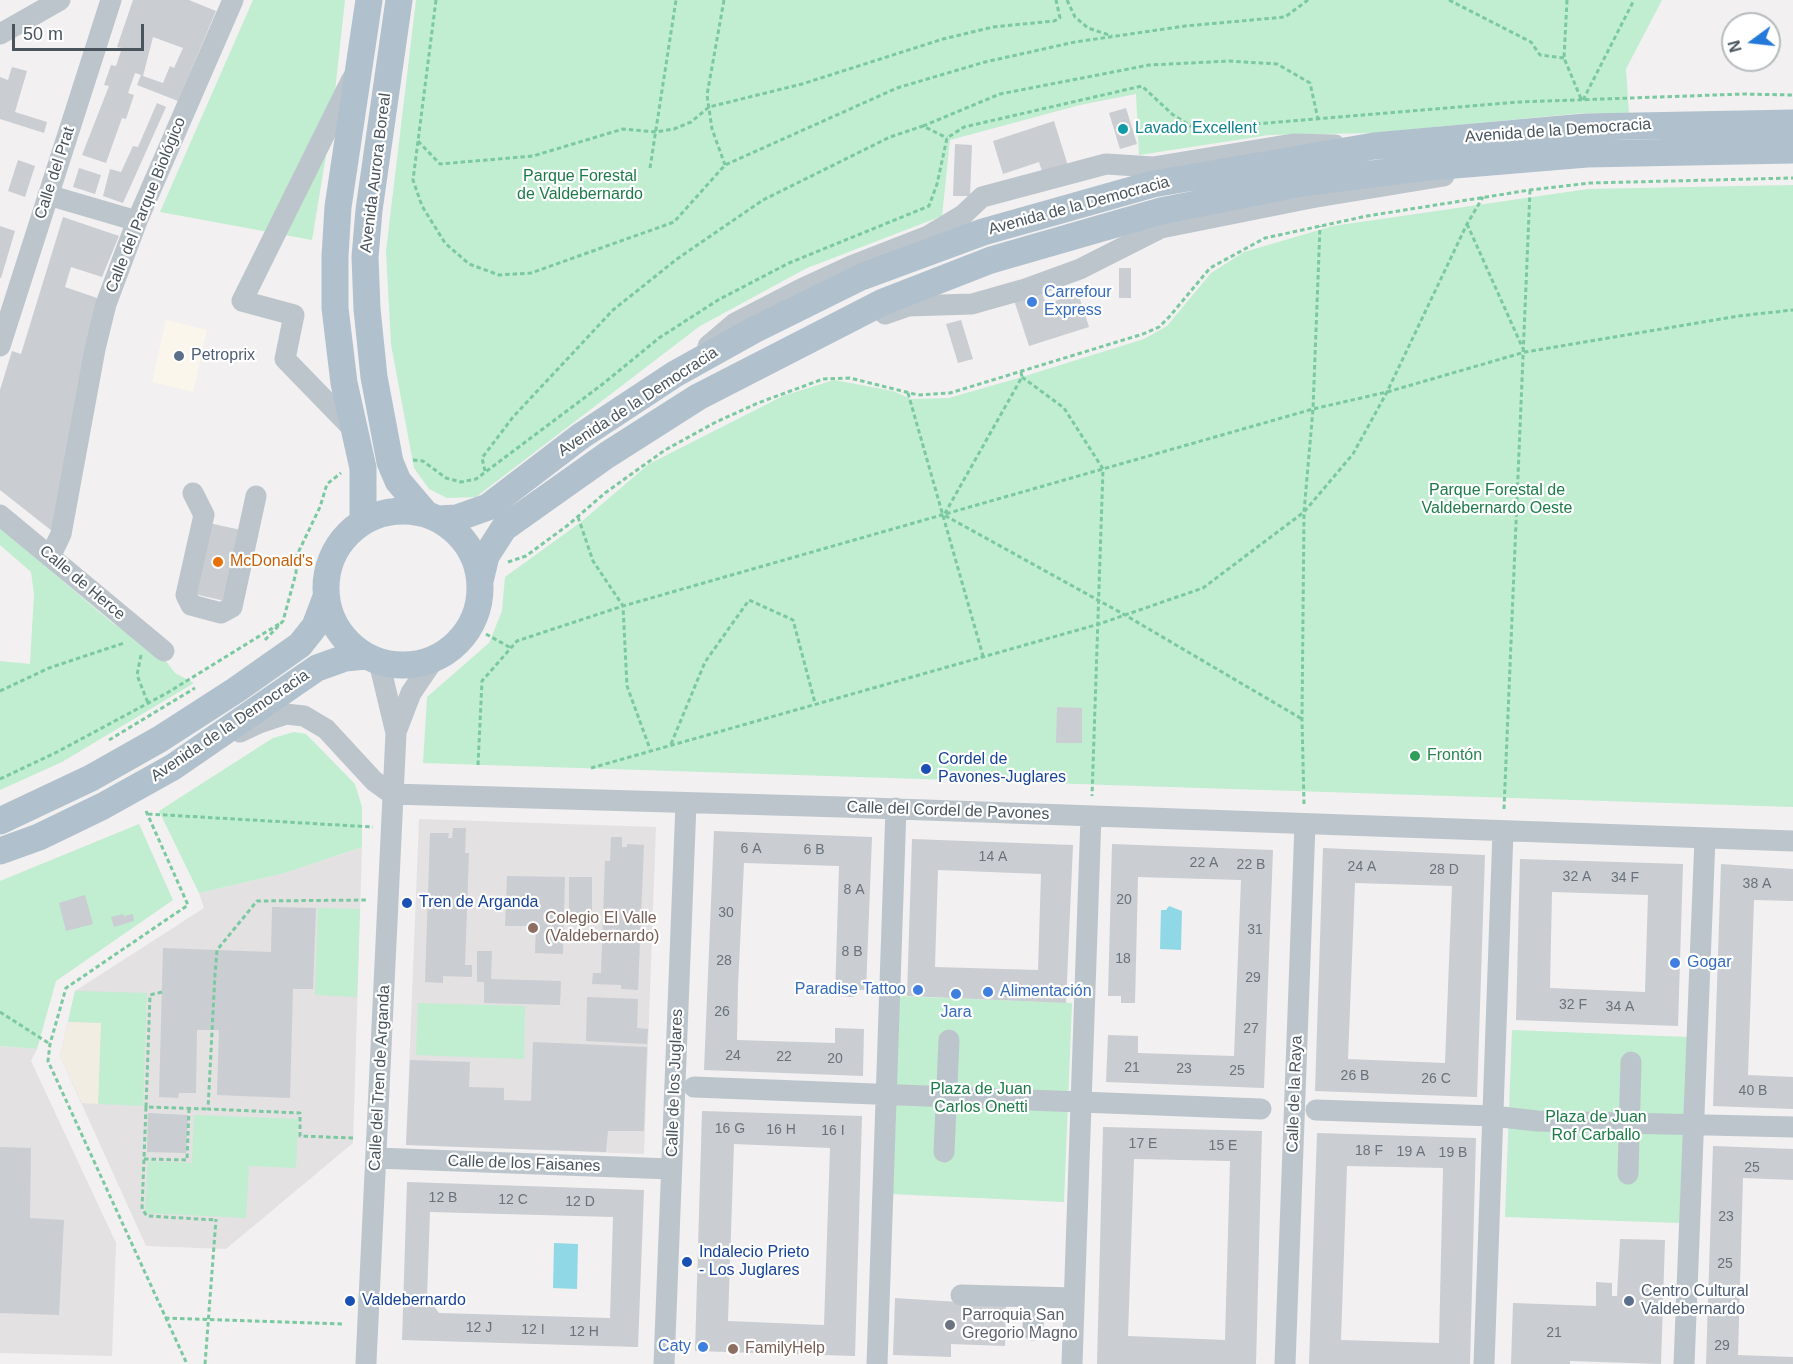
<!DOCTYPE html>
<html>
<head>
<meta charset="utf-8">
<style>
	body { margin:0 }
	#map { position:relative; width:1793px; height:1364px; overflow:hidden; background:#f2f0f0; font-family:Helvetica,sans-serif }
	canvas { display:block }
	.north { position:absolute; left:1721px; top:12px; width:60px; height:60px; box-sizing:border-box; background:#fff; border:2px solid #b6bbbe; border-radius:50%; rotate:255deg; font-size:16px; font-weight:700; line-height:24px; text-align:center; color:#49545d }
	.north::after { content:''; display:block; margin:auto; width:21px; height:27px; background:#2379d9; clip-path:polygon(50% 0,100% 100%,50% 72%,0 100%) }
	.scale { position:absolute; left:12px; top:24px; width:132px; height:27px; box-sizing:border-box; border:3px solid #49545d; border-top:0; padding-left:8px; font-size:18px; line-height:21px; white-space:nowrap; color:#49545d; -webkit-text-stroke:4px #fff; paint-order:stroke }
</style>
</head>
<body>
<div id="map">
<canvas width="1793" height="1364"></canvas>
<div class="north">N</div>
<div class="scale">50 m</div>
</div>
<script>
const context = document.querySelector('canvas').getContext('2d');
context.lineJoin = 'round';
function paint(path, color) {
  context.fillStyle = color;
  context.fill(path, 'evenodd');
}
function shape(rows) {
  const path = new Path2D();
  for (const r of rows) {
    if (r.length === 3) {
      path.moveTo(r[0] + r[2], r[1]);
      path.arc(r[0], r[1], r[2], 0, 2 * Math.PI);
      continue;
    }
    path.moveTo(r[0], r[1]);
    for (let i = 2; i < r.length; i += 2) path.lineTo(r[i], r[i + 1]);
  }
  return path;
}
function trace(path, color, width, dash) {
  context.strokeStyle = color;
  context.lineWidth = width;
  context.lineCap = dash ? 'butt' : 'round';
  context.setLineDash(dash || []);
  context.stroke(path);
}
function label(font, color, halo, rows, align = 'center') {
  context.font = font + ' Helvetica,sans-serif';
  context.lineWidth = 4.5;
  context.setLineDash([]);
  context.textBaseline = 'middle';
  context.strokeStyle = halo;
  context.fillStyle = color;
  for (const [text, x, y, turn = 0] of rows) {
    context.save();
    context.translate(x, y);
    context.rotate((+turn || 0) * Math.PI / 180);
    context.textAlign = isNaN(turn) ? turn : align;
    if (halo) context.strokeText(text, 0, 0);
    context.fillText(text, 0, 0);
    context.restore();
  }
}
paint(shape([
	[166,320,207,330,193,392,152,382]
]), '#fbf6eb');
paint(shape([
	[419,819,656,827,644,1154,406,1145],
	[362,847,353,1143,226,1249,146,1246,60,1056,75,991,204,908,199,893,285,873],
	[0,1046,37,1049,31,1061,116,1243,112,1356,0,1353]
]), '#e3e1e2');
paint(shape([
	[253,0,345,0,332,119,312,240,160,212],
	[416,0,1662,0,1626,69,1629,114,1583,113,1373,133,1269,135,1139,155,1136,94,1080,105,950,140,942,216,807,268,700,326,476,497,447,498,429,489,414,468,391,344,386,251],
	[1793,185,1793,807,423,763,427,697,489,643,502,611,505,577,581,522,649,464,783,396,834,380,893,391,911,399,949,398,1022,377,1144,339,1167,326,1211,273,1244,252,1333,226,1588,189],
	[0,528,110,621,166,661,175,673,194,683,62,762,0,790,0,661,30,664,34,594,31,572,0,545],
	[294,732,306,734,355,784,362,807,362,847,285,873,199,893,159,811,273,738],
	[139,824,173,900,56,981,37,1049,0,1046,0,881],
	[318,908,360,909,357,997,315,995],
	[75,991,147,993,143,1106,98,1104,101,1023,68,1022],
	[898,996,1072,1003,1064,1202,890,1194],
	[418,1003,525,1006,524,1059,416,1055],
	[1512,1030,1688,1037,1680,1223,1505,1217],
	[194,1115,298,1119,296,1168,249,1166,246,1218,145,1213,148,1161,192,1163]
]), '#c1edd1');
paint(shape([
	[68,1022,101,1023,98,1104,82,1103,60,1056]
]), '#f2ede2');
paint(shape([
	[1169,906,1182,911,1181,950,1160,949,1161,910,1166,910],
	[554,1243,578,1244,577,1289,553,1288]
]), '#91d8e7');
paint(shape([
	[133,0,189,0,216,11,178,101,137,85,141,75,135,73,128,93,134,95,126,119,122,118,106,163,82,155,109,86,104,85,111,65,116,66,122,48,117,47],
	[153,37,183,48,174,68,170,66,163,83,143,76],
	[12,67,27,71,15,112,47,122,44,133,0,119,0,77,8,80],
	[157,103,166,107,123,203,103,196,110,169,121,172,133,146,138,147],
	[1126,108,1137,144,1120,149,1109,113],
	[1054,121,1069,169,1044,177,1039,162,1003,174,993,141],
	[955,144,972,145,970,196,953,196],
	[18,160,35,166,25,197,8,191],
	[79,168,101,175,95,194,73,187],
	[63,217,119,236,102,277,71,267,65,287,97,298,52,531,0,490,0,390,12,351,21,354],
	[0,226,15,231,1,278,0,278],
	[1119,268,1131,268,1131,298,1119,298],
	[1040,288,1046,304,1078,293,1089,327,1029,346,1013,297],
	[961,320,973,359,958,363,946,324],
	[209,523,241,530,225,601,194,594],
	[1057,707,1082,708,1082,743,1056,743],
	[453,828,466,828,465,853,469,853,465,965,472,965,472,977,443,976,443,983,425,982,430,833,449,833,448,838,452,838],
	[714,831,872,837,866,990,854,990,854,997,835,996,839,866,744,863,738,986,737,1040,835,1043,835,1028,864,1029,863,1076,704,1070],
	[611,837,622,837,622,847,627,847,627,844,644,845,638,990,621,989,621,985,592,984,593,973,601,973,605,861,610,861],
	[912,839,1073,845,1066,1003,907,996],
	[938,870,1041,874,1038,970,935,967],
	[1112,844,1273,850,1264,1088,1106,1082,1108,1035,1138,1036,1138,1053,1234,1056,1241,880,1138,877,1135,1003,1121,1003,1121,996,1108,996],
	[1323,848,1485,855,1477,1097,1315,1091],
	[1355,883,1452,886,1445,1063,1348,1059],
	[1520,859,1683,864,1678,1026,1516,1020],
	[1552,892,1648,895,1645,992,1550,988],
	[1721,864,1793,869,1793,901,1754,900,1748,1075,1793,1077,1793,1109,1713,1106],
	[507,876,565,877,563,954,535,953,536,926,505,926],
	[569,877,592,877,592,918,569,918],
	[85,895,93,924,66,931,59,903],
	[272,907,316,908,313,989,293,989,290,1098,217,1095,219,1030,197,1030,196,1093,179,1093,178,1098,159,1097,163,948,271,952],
	[123,914,124,916,133,914,134,921,114,927,111,917],
	[477,951,492,951,491,979,561,981,560,1005,484,1003,484,982,477,982],
	[587,997,638,999,637,1028,648,1029,647,1044,586,1041],
	[533,1042,647,1047,644,1131,608,1131,606,1152,406,1145,410,1060,470,1062,469,1087,504,1088,504,1100,531,1101],
	[702,1111,862,1116,855,1356,695,1351],
	[734,1144,830,1148,824,1325,728,1321],
	[148,1113,188,1115,186,1153,147,1152],
	[1103,1127,1262,1131,1256,1364,1097,1364],
	[1134,1159,1230,1161,1225,1340,1128,1336],
	[1317,1133,1476,1138,1470,1364,1309,1364],
	[1347,1166,1443,1168,1439,1343,1341,1340],
	[1713,1146,1793,1149,1793,1180,1743,1178,1738,1355,1793,1357,1793,1364,1706,1364],
	[0,1147,31,1148,30,1218,64,1220,59,1315,0,1313],
	[407,1182,644,1190,638,1347,402,1340],
	[430,1212,613,1217,610,1318,439,1313,427,1297],
	[1620,1239,1665,1240,1661,1364,1570,1361,1570,1364,1511,1364,1513,1303,1596,1306,1596,1282,1612,1283,1612,1296,1617,1296],
	[895,1298,1006,1305,1005,1346,951,1344,951,1357,893,1355]
]), '#cacdd2');
trace(shape([
	[436,0,413,180,422,206,445,243,469,264,499,275,531,273,674,222,725,165,897,88,985,62,1075,42,1185,26,1285,17,1308,0],
	[724,0,707,95,712,129,725,165],
	[1067,0,1075,17,1088,28,1112,36],
	[1449,0,1531,42,1540,55,1564,58],
	[1567,0,1564,58,1582,101],
	[1583,100,1634,0],
	[923,126,1000,94,1149,65,1229,61,1277,64,1310,83,1318,119],
	[418,141,440,164,533,156,623,129,656,132,674,129,691,122,709,107,802,84,943,39,993,27,1054,21,1060,18,1056,0],
	[650,168,676,0],
	[1467,224,1524,351],
	[1021,372,1022,377,944,515,1125,615,1302,719],
	[1022,377,1064,408,1103,469,1092,796],
	[908,393,983,656],
	[413,460,423,461,446,478,461,482,476,479,604,383,659,338,718,300,789,263,929,206,937,184,947,138,964,127,1142,86,1172,114,1195,129,1519,102,1743,94,1793,95],
	[485,471,482,458,513,417,613,310,677,259,763,200,890,137,923,126,947,138],
	[578,517,593,561,623,606,627,686,650,749],
	[508,562,526,556,568,525,605,493,665,450,716,422,758,403,823,379,850,378,918,395,950,393,1143,334,1159,327,1170,316,1210,268,1265,238,1367,216,1530,190,1590,183,1793,178],
	[486,634,511,648],
	[265,640,283,621,296,573,297,555,320,507,327,484,341,473],
	[141,655,137,675,148,703],
	[0,691,49,668,124,643],
	[109,740,195,688],
	[671,744,705,662,749,600,793,620,815,703],
	[478,765,482,681,517,641,623,606,1313,409,1387,392,1525,352,1738,316,1793,310],
	[591,768,1099,624,1203,588,1304,512,1353,454,1387,392,1467,224,1483,197],
	[0,779,57,752,167,693,279,624],
	[1304,804,1302,719,1304,512,1313,409,1320,226],
	[1504,809,1530,190],
	[146,811,188,905,66,988,50,1044,48,1061,187,1364],
	[148,814,373,827],
	[162,992,150,995,146,1107,208,1109],
	[0,1012,50,1044],
	[146,1107,142,1209,147,1216,216,1220],
	[353,1138,300,1136,300,1113,208,1109,215,974,217,950,257,901,368,900],
	[144,1159,187,1160,189,1109],
	[165,1318,342,1324],
	[205,1364,216,1219]
]), '#7bc9a0', 3, [4.5, 3]);
trace(shape([
	[0,34,60,0],
	[352,79,242,301,294,315,285,359,354,430],
	[48,195,137,221],
	[885,314,908,306,972,304,1025,289,1080,269,1161,228,1311,198,1444,176],
	[0,346,111,0],
	[708,346,735,323,801,289,851,266,928,236,963,215,982,197,1106,164,1153,167,1293,144,1335,145],
	[193,493,204,515,186,595,191,605,221,613,232,607,256,496],
	[0,515,164,651],
	[50,557,61,534,95,349,106,304,137,221,233,0],
	[240,732,259,723,286,714,304,716,326,729,374,781,392,794],
	[396,732,411,693,434,659],
	[392,794,842,807,1793,841],
	[694,1087,1261,1109],
	[1316,1110,1493,1116,1537,1121,1793,1127],
	[944,1152,949,1040],
	[376,1158,671,1169],
	[1628,1174,1631,1062],
	[961,1295,1074,1298],
	[1033,1330,1034,1297],
	[366,1362,396,733,379,662],
	[664,1364,686,803],
	[877,1364,896,808],
	[1072,1364,1091,816],
	[1285,1364,1305,824],
	[1484,1364,1503,831],
	[1684,1364,1705,838]
]), '#bcc5cc', 21);
trace(shape([
	[399,0,369,210,365,257,367,309,374,377,390,462,398,481,426,514],
	[403,588,77],
	[438,519,457,518,488,507,581,436,675,374,754,330,861,277,983,232,1153,184,1374,146,1585,127,1793,123],
	[363,522,363,468,344,383,335,308,335,256,338,207,369,0],
	[480,581,486,556,504,528,607,455,698,397,883,302,991,260,1161,211,1302,183,1419,168,1587,154,1793,150],
	[0,821,91,778,160,739,236,690,300,645,315,626,326,597],
	[0,851,39,837,103,806,173,767,317,668,345,658,366,656]
]), '#b1c0cd', 27);
for (const [x, y, r, color] of [
	[1123,129,6,"#0f9aa8"],
	[1032,302,6,"#3f7fe0"],
	[179,356,6,"#5c6f8a"],
	[218,562,6,"#e8710a"],
	[1415,756,6,"#2e9e5b"],
	[926,769,6,"#1a4fb4"],
	[407,903,6,"#1a4fb4"],
	[533,928,6,"#8d6e63"],
	[1675,963,6,"#3f7fe0"],
	[918,990,6,"#3f7fe0"],
	[988,992,6,"#3f7fe0"],
	[956,994,6,"#3f7fe0"],
	[687,1262,6,"#1a4fb4"],
	[350,1301,6,"#1a4fb4"],
	[1629,1301,6,"#5c6f8a"],
	[950,1325,6,"#6b7280"],
	[703,1347,6,"#3f7fe0"],
	[733,1349,6,"#8d6e63"]
]) {
  const dot = new Path2D();
  dot.arc(x, y, r, 0, 2 * Math.PI);
  context.fillStyle = color;
  context.fill(dot);
  trace(dot, '#fff', 2);
}
label('14px', '#69727a', null, [
	["6 A",751,849],
	["6 B",814,850],
	["14 A",993,857],
	["22 A",1204,863],
	["22 B",1251,865],
	["24 A",1362,867],
	["28 D",1444,870],
	["32 A",1577,877],
	["34 F",1625,878],
	["38 A",1757,884],
	["8 A",854,890],
	["20",1124,900],
	["30",726,913],
	["31",1255,930],
	["8 B",852,952],
	["18",1123,959],
	["28",724,961],
	["29",1253,978],
	["32 F",1573,1005],
	["34 A",1620,1007],
	["26",722,1012],
	["27",1251,1029],
	["24",733,1056],
	["22",784,1057],
	["20",835,1059],
	["21",1132,1068],
	["23",1184,1069],
	["25",1237,1071],
	["26 B",1355,1076],
	["26 C",1436,1079],
	["40 B",1753,1091],
	["16 G",730,1129],
	["16 H",781,1130],
	["16 I",833,1131],
	["17 E",1143,1144],
	["15 E",1223,1146],
	["18 F",1369,1151],
	["19 A",1411,1152],
	["19 B",1453,1153],
	["25",1752,1168],
	["12 B",443,1198],
	["12 C",513,1200],
	["12 D",580,1202],
	["23",1726,1217],
	["25",1725,1264],
	["12 J",479,1328],
	["12 I",533,1330],
	["12 H",584,1332],
	["21",1554,1333],
	["29",1722,1346]
]);
label('16px', '#0d838f', '#fff', [
	["Lavado Excellent",1135,129]
], 'left');
label('16px', '#49545d', '#fff', [
	["Avenida de la Democracia",1558,131,-4],
	["Calle del Prat",55,173,-72],
	["Avenida Aurora Boreal",376,173,-83],
	["Calle del Parque Biológico",146,205,-68],
	["Avenida de la Democracia",1079,206,-15],
	["Avenida de la Democracia",638,402,-33],
	["Calle de Herce",82,583,40],
	["Avenida de la Democracia",230,726,-34],
	["Calle del Cordel de Pavones",948,811,2],
	["Calle del Tren de Arganda",380,1078,-87],
	["Calle de los Juglares",675,1083,-88],
	["Calle de la Raya",1295,1094,-88],
	["Calle de los Faisanes",524,1164,2]
]);
label('16px', '#1c7b48', '#fff', [
	["Parque Forestal",580,177],
	["de Valdebernardo",580,195],
	["Parque Forestal de",1497,491],
	["Valdebernardo Oeste",1497,509],
	["Plaza de Juan",981,1090],
	["Carlos Onetti",981,1108],
	["Plaza de Juan",1596,1118],
	["Rof Carballo",1596,1136]
]);
label('16px', '#366cbe', '#fff', [
	["Carrefour",1044,293],
	["Express",1044,311],
	["Gogar",1687,963],
	["Paradise Tattoo",906,990,"right"],
	["Alimentación",1000,992],
	["Jara",956,1013,"center"],
	["Caty",691,1347,"right"]
], 'left');
label('16px', '#4e5e75', '#fff', [
	["Petroprix",191,356],
	["Centro Cultural",1641,1292],
	["Valdebernardo",1641,1310]
], 'left');
label('16px', '#c56008', '#fff', [
	["McDonald's",230,562]
], 'left');
label('16px', '#27864d', '#fff', [
	["Frontón",1427,756]
], 'left');
label('16px', '#164399', '#fff', [
	["Cordel de",938,760],
	["Pavones-Juglares",938,778],
	["Tren de Arganda",419,903],
	["Indalecio Prieto",699,1253],
	["- Los Juglares",699,1271],
	["Valdebernardo",362,1301]
], 'left');
label('16px', '#785e54', '#fff', [
	["Colegio El Valle",545,919],
	["(Valdebernardo)",545,937],
	["FamilyHelp",745,1349]
], 'left');
label('16px', '#5b616d', '#fff', [
	["Parroquia San",962,1316],
	["Gregorio Magno",962,1334]
], 'left');
</script>
</body>
</html>
